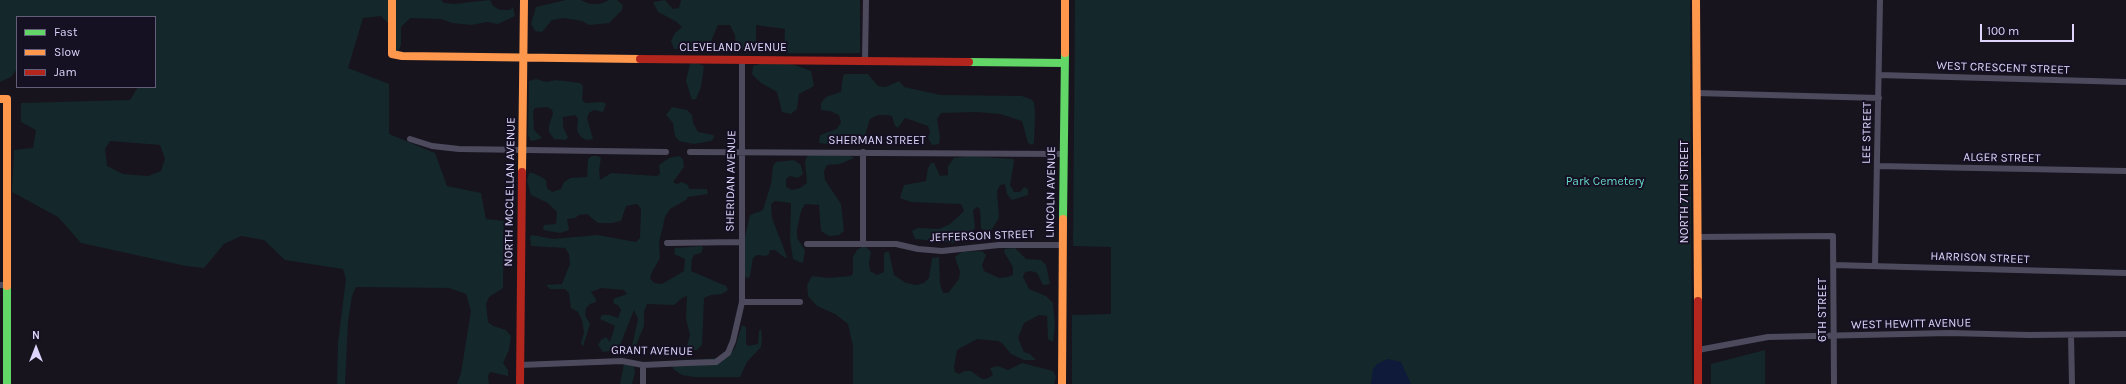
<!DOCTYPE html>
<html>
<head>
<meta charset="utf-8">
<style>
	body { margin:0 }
	#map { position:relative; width:2126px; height:384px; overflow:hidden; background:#17141e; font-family:Karla,sans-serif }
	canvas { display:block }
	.legend { position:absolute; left:16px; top:16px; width:140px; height:72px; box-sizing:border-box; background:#151022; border:1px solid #655e79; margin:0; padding:5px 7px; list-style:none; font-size:12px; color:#ded4fc }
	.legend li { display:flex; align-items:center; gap:8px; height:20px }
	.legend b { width:20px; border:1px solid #655e79 }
	.north { position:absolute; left:16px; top:328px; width:40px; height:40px; -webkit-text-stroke:3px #151022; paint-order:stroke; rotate:0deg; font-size:11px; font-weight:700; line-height:16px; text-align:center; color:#ded4fc }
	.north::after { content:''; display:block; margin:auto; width:14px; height:18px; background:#ded4fc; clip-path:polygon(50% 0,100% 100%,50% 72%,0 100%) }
	.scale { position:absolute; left:1980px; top:24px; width:94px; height:18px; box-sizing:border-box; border:2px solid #ded4fc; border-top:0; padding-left:5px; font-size:12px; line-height:14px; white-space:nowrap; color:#ded4fc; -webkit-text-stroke:3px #151022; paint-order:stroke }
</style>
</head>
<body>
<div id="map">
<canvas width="2126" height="384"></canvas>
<ul class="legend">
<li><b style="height:5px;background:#63d668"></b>Fast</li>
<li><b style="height:5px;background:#ff974d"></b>Slow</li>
<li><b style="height:5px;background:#b3261e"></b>Jam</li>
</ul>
<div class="north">N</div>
<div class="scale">100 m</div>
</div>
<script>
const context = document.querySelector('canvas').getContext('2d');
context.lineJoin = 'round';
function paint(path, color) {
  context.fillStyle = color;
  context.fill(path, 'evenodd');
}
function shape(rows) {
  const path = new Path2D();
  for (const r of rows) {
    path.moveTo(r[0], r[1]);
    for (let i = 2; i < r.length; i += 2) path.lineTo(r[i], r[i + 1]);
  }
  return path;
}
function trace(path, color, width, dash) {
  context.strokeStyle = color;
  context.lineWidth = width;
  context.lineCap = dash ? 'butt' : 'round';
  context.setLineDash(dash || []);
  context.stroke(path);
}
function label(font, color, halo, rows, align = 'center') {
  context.font = font + ' Karla,sans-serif';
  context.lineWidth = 4;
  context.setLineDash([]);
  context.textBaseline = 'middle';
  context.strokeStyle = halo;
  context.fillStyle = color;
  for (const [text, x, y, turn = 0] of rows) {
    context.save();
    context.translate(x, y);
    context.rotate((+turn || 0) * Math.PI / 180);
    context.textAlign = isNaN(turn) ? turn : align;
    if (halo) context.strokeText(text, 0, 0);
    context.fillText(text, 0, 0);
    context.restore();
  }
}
paint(shape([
	[0,0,441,0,444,3,454,4,490,0,493,6,500,10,510,10,513,7,515,16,498,24,488,22,471,25,452,23,441,19,410,18,401,27,401,45,398,52,394,49,389,24,381,16,363,18,348,68,389,84,389,134,435,153,447,186,481,193,486,219,504,221,503,288,489,297,486,304,488,322,493,326,506,330,511,336,509,350,503,363,508,370,508,376,490,372,488,376,489,384,457,384,461,373,471,311,466,294,449,288,356,287,352,296,348,321,345,384,337,384,338,343,346,279,343,269,285,260,264,240,241,236,224,244,204,268,186,266,81,243,58,217,12,192,14,150,33,148,36,130,21,122,21,103,130,100,138,87,155,87,155,17,17,17,17,69,11,77,0,82],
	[110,141,160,145,165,159,161,171,148,176,123,174,107,166,105,149],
	[566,0,581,0,590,4,600,4,609,0,617,0,623,5,622,10,609,23,589,25,582,21,563,18,552,20,542,32,535,31,531,24,536,7],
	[665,0,673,9,679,8,681,0,860,0,860,53,784,53,785,29,756,25,756,51,736,49,735,35,730,25,718,25,707,51,690,48,674,49,671,41,675,33,682,27,677,22,658,12,653,2],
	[1075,0,1690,0,1692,384,1072,384,1072,315,1111,314,1111,247,1073,246],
	[695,62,704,66,701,87,696,99,692,100,686,81,690,64],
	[760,64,792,64,811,71,814,86,799,94,797,109,791,114,782,112,777,92,761,83,752,74,753,66],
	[845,74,868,74,878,86,886,87,899,81,904,87,941,95,1022,96,1030,99,1034,102,1035,113,1034,143,1032,145,1028,143,1022,121,1000,114,977,112,941,113,937,119,940,137,939,144,932,145,928,138,930,132,928,126,905,118,898,128,895,126,892,116,887,115,878,115,870,119,863,142,858,145,835,145,819,143,820,135,837,129,841,122,839,115,830,111,821,110,821,103,826,97,841,92,843,76],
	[536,79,547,82,556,80,580,83,583,86,582,100,586,103,603,102,606,104,603,112,594,110,589,113,587,118,593,139,586,140,581,137,577,131,578,118,575,115,563,117,563,127,568,137,566,140,554,139,549,132,549,126,553,113,552,110,547,107,535,108,533,111,534,130,542,138,533,141,530,140,528,135,529,81],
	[672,107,687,110,692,115,693,123,698,132,713,135,714,138,711,141,694,144,679,141,675,136,673,123,666,115],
	[808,154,851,156,854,158,840,164,827,165,824,171,825,180,841,204,844,231,839,235,829,236,821,231,819,205,805,204,801,211,797,230,797,238,805,250,803,263,799,262,793,259,790,240,791,203,775,201,771,204,772,218,787,257,785,258,775,250,770,250,769,254,766,256,757,255,753,258,750,276,747,279,745,275,744,241,750,215,763,210,771,184,773,166,776,162,786,161,794,160,801,165,803,174,798,178,790,176,786,179,786,187,792,190,800,188,807,183,805,162],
	[592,156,598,156,601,158,599,170,600,180,611,173,657,176,660,174,659,165,669,158,679,156,683,159,684,167,673,182,677,184,682,182,688,185,689,189,707,189,708,194,688,197,686,200,670,209,665,217,659,243,660,258,652,272,650,278,654,283,662,284,684,271,685,259,674,254,675,248,702,246,703,248,701,253,694,255,692,259,691,271,726,286,728,290,722,294,711,295,704,298,702,345,697,350,690,350,687,346,690,335,686,319,687,296,682,298,674,305,647,304,644,312,644,326,634,350,632,346,638,319,634,310,618,350,603,352,598,345,601,340,606,337,610,342,615,326,600,319,602,315,610,315,618,318,621,310,618,305,614,304,613,299,627,294,624,290,601,288,591,292,596,299,596,302,590,304,586,308,585,315,590,324,583,347,581,343,584,332,582,320,578,312,571,308,569,293,565,289,550,289,546,285,562,284,570,264,569,254,565,248,531,246,530,237,532,235,553,239,597,235,636,242,640,238,641,209,637,204,626,206,621,221,612,223,598,223,587,214,579,215,575,218,567,219,569,230,560,233,543,230,544,225,556,224,557,212,548,203,531,195,527,181,529,173,533,173,541,177,546,180,547,188,552,192,561,189,564,182,570,178,587,177,588,159],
	[969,156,1013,159,1014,162,1010,185,1014,192,1020,192,1024,187,1028,189,1028,195,1012,200,1007,194,1005,184,1000,185,997,191,999,218,990,232,986,233,981,228,980,209,977,207,973,210,975,228,968,237,954,243,915,239,912,231,918,228,939,229,950,224,964,211,961,204,911,202,900,198,904,185,926,181,928,168,931,163,934,163,940,176,948,175,948,166,954,158],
	[862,247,866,247,871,252,869,263,870,271,877,275,884,272,884,255,885,252,889,252,894,275,906,283,916,285,924,283,929,278,932,258,939,257,940,284,943,293,948,293,959,279,960,272,955,257,962,252,982,251,986,255,982,265,984,271,999,278,1008,277,1013,275,1013,267,1004,252,1005,249,1015,248,1026,259,1041,260,1046,265,1050,284,1043,285,1037,273,1031,271,1025,272,1023,277,1029,289,1046,296,1053,303,1055,325,1053,342,1048,339,1047,316,1039,315,1024,323,1018,338,1024,352,1030,354,1036,360,1024,360,1011,354,1002,343,998,341,977,339,957,350,954,367,955,372,959,374,965,371,971,371,982,379,986,379,993,375,990,368,998,366,1008,370,1022,363,1053,371,1056,377,1054,384,853,384,853,346,848,324,835,314,817,306,808,296,807,285,812,276,829,278,850,276,853,274,853,257,857,250],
	[742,325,746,327,746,343,748,346,758,344,759,331,761,329,762,339,761,347,747,362,740,377,694,377,682,375,673,369,672,364,677,360,706,359,727,357,735,348],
	[1765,350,1765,384,1711,384,1711,364],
	[624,364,634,366,635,372,632,384,620,384]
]), '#14272a');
paint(shape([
	[1388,359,1401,362,1411,384,1371,384,1373,369,1377,364]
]), '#0f193a');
trace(shape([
	[865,61,866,0],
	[1879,75,2126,82],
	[1696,93,1879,98],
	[410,139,432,146,459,149,666,152],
	[690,152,1064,154],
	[1877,166,2126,171],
	[1697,237,1833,236,1834,384],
	[667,243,741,242],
	[807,244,896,244,918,249,942,251,999,245,1063,245],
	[863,244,863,152],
	[1834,265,2126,273],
	[1875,266,1880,0],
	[0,285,6,285],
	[742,302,800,302],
	[2071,335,2072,384],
	[1698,350,1768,337,1950,333,2029,335,2126,334],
	[520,365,622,361,643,365,687,363,716,362,728,353,733,341,742,302,742,60],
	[643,384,643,365]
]), '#4d4a5e', 6);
trace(shape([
	[969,62,1064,63],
	[1063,219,1065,53],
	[7,286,7,384]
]), '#63d668', 8);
trace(shape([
	[392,0,392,54,402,56,640,59],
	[1696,0,1698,301],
	[1065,53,1065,0],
	[0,99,7,99,7,286],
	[522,172,524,0],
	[1062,384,1063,219]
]), '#ff974d', 8);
trace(shape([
	[640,59,969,62],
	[1698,301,1698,384],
	[520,384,522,172]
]), '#b3261e', 8);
label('12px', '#ded4fc', '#151022', [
	["CLEVELAND AVENUE",733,48],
	["WEST CRESCENT STREET",2003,68,2],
	["LEE STREET",1867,133,-89],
	["SHERMAN STREET",877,141],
	["ALGER STREET",2002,158,1],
	["SHERIDAN AVENUE",731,181,-89],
	["NORTH MCCLELLAN AVENUE",510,192,-89],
	["LINCOLN AVENUE",1051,192,-89],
	["NORTH 7TH STREET",1685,192,-90],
	["JEFFERSON STREET",982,236,-2],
	["HARRISON STREET",1980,258,2],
	["6TH STREET",1823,310,-90],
	["WEST HEWITT AVENUE",1911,324,-1],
	["GRANT AVENUE",652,351,1]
]);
label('12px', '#66d6c8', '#151022', [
	["Park Cemetery",1605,182]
]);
</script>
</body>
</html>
